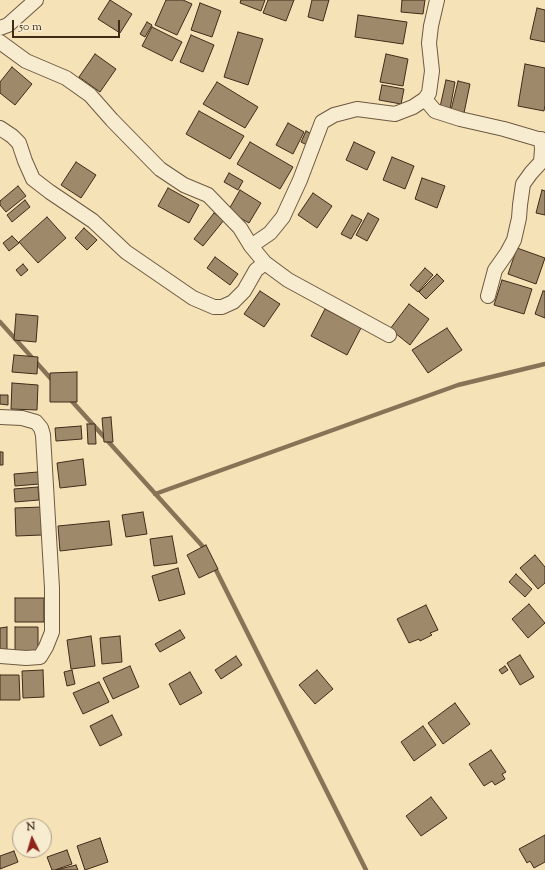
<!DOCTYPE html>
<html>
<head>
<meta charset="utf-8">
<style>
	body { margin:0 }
	#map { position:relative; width:545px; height:870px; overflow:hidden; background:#f5e2b7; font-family:"Sorts Mill Goudy",serif }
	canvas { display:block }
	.north { position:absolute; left:12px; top:818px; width:40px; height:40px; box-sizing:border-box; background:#f8ecd0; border:1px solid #ae9f87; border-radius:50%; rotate:355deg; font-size:11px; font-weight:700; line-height:16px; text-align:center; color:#402b19 }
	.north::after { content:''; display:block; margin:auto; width:14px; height:18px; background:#8f2418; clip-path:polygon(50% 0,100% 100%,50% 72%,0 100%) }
	.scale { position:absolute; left:12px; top:20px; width:108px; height:18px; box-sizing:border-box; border:2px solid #402b19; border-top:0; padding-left:5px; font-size:12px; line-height:14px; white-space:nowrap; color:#402b19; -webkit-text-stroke:3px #f8ecd0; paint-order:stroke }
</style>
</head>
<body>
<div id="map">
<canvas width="545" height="870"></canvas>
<div class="north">N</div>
<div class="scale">50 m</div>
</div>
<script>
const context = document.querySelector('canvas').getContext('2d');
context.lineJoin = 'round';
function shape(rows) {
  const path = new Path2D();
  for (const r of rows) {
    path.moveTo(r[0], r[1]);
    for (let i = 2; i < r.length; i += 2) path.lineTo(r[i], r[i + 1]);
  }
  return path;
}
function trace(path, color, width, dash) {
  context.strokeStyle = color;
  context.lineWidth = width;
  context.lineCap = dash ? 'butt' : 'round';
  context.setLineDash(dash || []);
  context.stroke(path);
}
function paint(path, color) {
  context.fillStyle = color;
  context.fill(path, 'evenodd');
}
trace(shape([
	[0,322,53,381],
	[69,398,206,550],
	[155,494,458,385,545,364],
	[214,566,366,870]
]), '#877457', 4.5);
const building = shape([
	[110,0,132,14,120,33,98,19,110,0],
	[166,0,183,0,192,4,177,35,155,25,166,0],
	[241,0,265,0,261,11,240,3,241,0],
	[268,0,294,0,286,21,263,13,268,0],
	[312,0,329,0,323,21,308,17,312,0],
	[402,0,425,0,423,14,401,12,402,0],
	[200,3,221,11,212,37,191,30,200,3],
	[537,8,545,10,545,42,530,39,537,8],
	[358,15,407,22,403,44,355,37,358,15],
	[147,22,152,25,145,37,140,34,147,22],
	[152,27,182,42,172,61,142,46,152,27],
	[238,32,263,39,248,85,224,77,238,32],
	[191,35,214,45,203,72,180,62,191,35],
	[95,54,116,69,100,92,79,77,95,54],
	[386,54,408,59,403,86,380,82,386,54],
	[525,64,545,68,545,105,544,111,518,106,525,64],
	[12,67,32,84,15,105,0,93,0,82,12,67],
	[446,80,455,82,450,109,440,107,446,80],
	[458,81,470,84,464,113,451,110,458,81],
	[217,82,258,107,245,128,203,104,217,82],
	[382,85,404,89,401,104,379,100,382,85],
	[199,111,244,136,230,159,186,134,199,111],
	[288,123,304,132,293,154,276,145,288,123],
	[306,131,315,136,309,146,301,142,306,131],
	[250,142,293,167,280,189,237,164,250,142],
	[354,142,375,152,367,170,346,160,354,142],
	[392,157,414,166,405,189,383,180,392,157],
	[76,162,96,175,81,198,61,185,76,162],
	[229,173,243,181,238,190,224,182,229,173],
	[422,178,445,186,437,208,415,199,422,178],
	[18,186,26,196,6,212,0,205,0,201,18,186],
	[168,188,199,205,189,223,158,206,168,188],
	[240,190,261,203,249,223,228,211,240,190],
	[542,190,545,191,545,215,536,213,542,190],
	[313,193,332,206,317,228,298,215,313,193],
	[25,200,30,207,12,222,7,215,25,200],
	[214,213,224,220,203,246,194,239,214,213],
	[368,213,379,219,367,241,356,235,368,213],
	[352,215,362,220,351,239,341,234,352,215],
	[47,217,66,238,38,263,19,242,47,217],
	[84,228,97,240,87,250,75,238,84,228],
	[12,236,19,243,9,251,3,243,12,236],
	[517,248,545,258,536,284,508,274,517,248],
	[215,257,238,274,230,285,207,268,215,257],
	[23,264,28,270,21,276,16,270,23,264],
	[425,268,433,275,418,292,410,285,425,268],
	[437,274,444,281,426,299,419,292,437,274],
	[502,280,532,289,524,314,494,305,502,280],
	[260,291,280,304,264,327,244,314,260,291],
	[543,291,545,291,545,318,535,314,543,291],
	[409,304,429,319,410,345,390,329,409,304],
	[325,309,361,328,347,355,311,336,325,309],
	[16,314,38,316,36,342,14,340,16,314],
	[447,328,462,350,428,373,412,350,447,328],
	[14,355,38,357,37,374,12,372,14,355],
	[77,372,77,402,50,402,50,373,77,372],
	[12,383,38,385,37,410,11,409,12,383],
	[0,395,8,395,8,405,0,404,0,395],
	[111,417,113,442,104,442,102,418,111,417],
	[87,424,95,424,96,444,88,444,87,424],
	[81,426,82,439,56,441,55,428,81,426],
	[0,452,3,452,3,465,0,465,0,452],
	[83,459,86,485,60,488,57,463,83,459],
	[38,472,39,484,15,486,14,474,38,472],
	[38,487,39,500,15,502,14,489,38,487],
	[42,507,42,535,16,536,15,508,42,507],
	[143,512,147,534,126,537,122,515,143,512],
	[109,521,112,545,60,551,58,526,109,521],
	[172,536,177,563,154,566,150,539,172,536],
	[206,545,218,569,199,578,187,555,206,545],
	[535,555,545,567,545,583,538,589,520,568,535,555],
	[178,568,185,594,159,601,152,576,178,568],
	[516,574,532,589,525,597,509,582,516,574],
	[15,598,44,598,44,622,15,622,15,598],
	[529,604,545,623,528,638,512,619,529,604],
	[426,605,438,630,430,633,432,635,420,641,419,639,409,643,397,619,426,605],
	[7,627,7,650,0,650,0,628,7,627],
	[15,627,38,627,38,653,15,653,15,627],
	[180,630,185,638,160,652,155,644,180,630],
	[91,636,95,666,71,669,67,640,91,636],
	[120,636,122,662,102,664,100,638,120,636],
	[520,655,534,677,520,685,507,663,520,655],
	[236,656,242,665,221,679,215,670,236,656],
	[130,666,139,687,113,699,103,678,130,666],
	[505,666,508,670,502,674,499,670,505,666],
	[43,670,44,697,23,698,22,671,43,670],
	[72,670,75,684,67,686,64,672,72,670],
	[317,670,333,689,315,704,299,685,317,670],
	[190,672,202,693,180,705,169,684,190,672],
	[0,675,19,675,20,700,0,700,0,675],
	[99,682,109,702,83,714,73,693,99,682],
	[455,703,470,724,443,744,428,723,455,703],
	[112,715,122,735,100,746,90,726,112,715],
	[423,726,436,745,414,761,401,742,423,726],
	[491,750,506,772,502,774,505,779,495,785,492,781,484,786,469,764,491,750],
	[431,797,447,818,421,836,406,816,431,797],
	[545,835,545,862,534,868,530,861,527,863,519,849,545,835],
	[100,838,108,862,85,870,77,846,100,838],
	[67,850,72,864,55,870,52,870,47,857,67,850],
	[14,851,18,862,0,869,0,856,14,851],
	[76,865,78,870,56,870,76,865]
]);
paint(building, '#9e8a6b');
trace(building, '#402b19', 1);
const street = shape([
	[0,28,8,25,36,0],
	[0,42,26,61,66,78,90,95,112,120,160,169,184,185,208,195,240,228,251,246,265,263,288,280,389,335],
	[425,99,435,111,460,119,504,129,545,141],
	[0,128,12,136,19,143,25,161,33,179,50,192,93,221,126,252,193,298,214,307,222,307,233,302,244,291,256,270,265,263],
	[251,246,270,233,283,217,300,180,322,122,334,115,357,109,395,114,413,107,425,99,429,93,432,71,429,43,431,26,437,0],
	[488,296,495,270,507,253,514,240,519,218,520,205,523,184,531,173,541,162,542,149,541,139],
	[0,417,22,418,36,422,41,428,43,435,52,588,52,632,46,647,40,657,26,658,0,656]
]);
trace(street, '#6d5940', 16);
trace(street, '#f8ecd0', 14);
</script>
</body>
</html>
